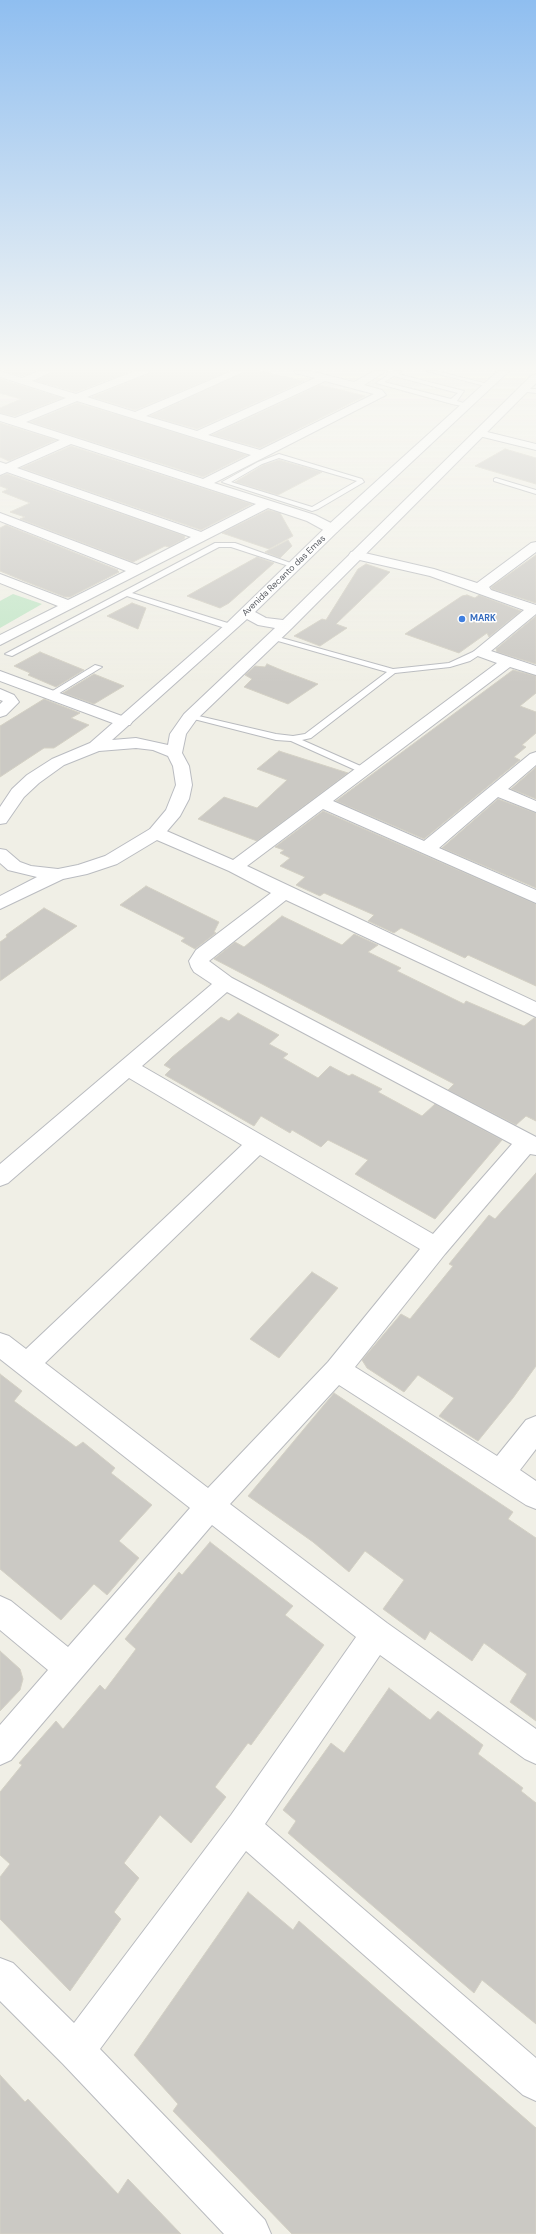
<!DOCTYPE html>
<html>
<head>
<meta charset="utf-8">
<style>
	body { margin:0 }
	canvas { display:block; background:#f0efe6 }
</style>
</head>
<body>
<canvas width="536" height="2234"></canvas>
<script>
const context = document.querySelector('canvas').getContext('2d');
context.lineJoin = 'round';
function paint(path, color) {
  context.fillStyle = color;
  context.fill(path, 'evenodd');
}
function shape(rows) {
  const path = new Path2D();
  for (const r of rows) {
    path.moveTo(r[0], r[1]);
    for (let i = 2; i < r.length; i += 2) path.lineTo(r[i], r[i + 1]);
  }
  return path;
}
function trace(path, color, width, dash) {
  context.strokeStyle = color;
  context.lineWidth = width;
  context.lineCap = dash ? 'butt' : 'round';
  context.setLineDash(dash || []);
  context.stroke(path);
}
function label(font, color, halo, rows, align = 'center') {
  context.font = font + ' "DM Sans",sans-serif';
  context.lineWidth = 3;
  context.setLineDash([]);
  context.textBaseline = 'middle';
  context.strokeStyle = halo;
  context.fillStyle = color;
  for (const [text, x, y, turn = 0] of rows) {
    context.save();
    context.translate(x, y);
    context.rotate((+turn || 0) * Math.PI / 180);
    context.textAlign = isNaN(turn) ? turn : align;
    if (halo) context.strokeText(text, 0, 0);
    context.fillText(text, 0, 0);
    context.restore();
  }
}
paint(shape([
	[13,594,42,604,0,628,0,601]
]), '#c4e6c8');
const building = shape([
	[4,371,35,371,22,376,4,371],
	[54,371,131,371,76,392,36,381,54,371],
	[150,371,229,371,135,410,92,397,149,374,150,371],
	[246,371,260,371,304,381,197,429,150,416,246,371],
	[0,379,62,398,15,416,0,413,0,408,21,399,0,393,0,379],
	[320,385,365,396,260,448,212,435,320,385],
	[77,403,132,419,247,455,203,477,30,422,77,403],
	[0,423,56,440,9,461,0,457,0,423],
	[71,446,252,504,201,530,21,468,71,446],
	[505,449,536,458,536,484,475,466,505,449],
	[279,460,322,472,278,495,235,482,263,465,279,460],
	[7,474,185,536,184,539,169,547,165,546,133,562,20,519,25,517,10,512,30,503,2,492,8,489,0,486,0,476,7,474],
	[268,510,280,513,293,536,269,549,222,533,268,510],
	[6,525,118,570,117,570,119,572,70,597,65,597,24,581,0,571,0,528,6,525],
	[288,540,292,546,280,558,265,552,288,540],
	[536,555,536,603,492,589,491,587,536,555],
	[257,557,274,563,229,603,220,608,187,596,257,557],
	[366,564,390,572,336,624,347,628,320,646,294,636,322,619,326,620,358,569,366,564],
	[467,595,475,598,479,595,521,611,489,637,487,633,459,653,405,634,462,596,467,595],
	[132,603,146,608,138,629,107,616,132,603],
	[536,616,536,664,497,652,496,649,536,616],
	[40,652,84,670,56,687,28,675,30,673,14,666,40,652],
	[267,664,286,672,318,684,288,704,244,687,252,679,245,675,255,666,265,667,267,664],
	[513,670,536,676,536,693,520,706,536,712,536,733,522,745,526,747,514,757,520,760,424,839,336,801,513,670],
	[94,674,124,686,94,704,63,693,94,674],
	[44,699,80,713,71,718,89,725,54,748,44,748,0,777,0,726,44,699],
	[279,751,348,773,257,841,198,819,224,797,257,808,287,780,257,769,279,751],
	[536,767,536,799,511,789,536,767],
	[498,799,536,813,536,888,442,848,498,799],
	[323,811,536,904,536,986,468,955,465,958,401,928,394,933,368,921,374,915,324,893,320,896,296,885,305,877,280,866,290,858,280,853,284,850,275,847,323,811],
	[146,886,219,922,214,932,216,933,195,949,181,941,185,938,120,905,146,886],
	[44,908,77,926,0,981,0,942,7,937,6,935,44,908],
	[282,916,342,945,354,934,378,945,368,952,401,968,397,971,464,1004,466,1001,524,1026,534,1018,536,1018,536,1121,526,1116,516,1125,448,1090,454,1084,214,959,235,942,244,947,282,916],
	[238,1013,279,1035,269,1044,288,1054,283,1058,318,1078,330,1066,349,1076,352,1074,382,1089,378,1092,422,1116,435,1104,502,1140,435,1219,355,1174,368,1160,328,1140,321,1147,292,1130,290,1133,261,1116,254,1126,165,1075,171,1069,164,1065,172,1057,221,1017,229,1021,238,1013],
	[536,1173,536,1366,513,1398,478,1441,439,1416,454,1398,418,1375,404,1392,367,1368,362,1360,401,1314,410,1319,453,1266,449,1264,489,1215,495,1219,536,1173],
	[312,1272,338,1288,279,1358,250,1339,312,1272],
	[0,1374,22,1391,14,1401,76,1447,83,1442,115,1468,111,1473,152,1505,119,1541,139,1558,107,1595,94,1584,61,1620,0,1569,0,1374],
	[334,1393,513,1512,508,1519,536,1538,536,1721,510,1702,527,1674,484,1643,472,1661,430,1631,425,1640,383,1609,404,1580,365,1551,349,1572,313,1542,248,1496,334,1393],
	[210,1542,293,1606,285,1615,324,1645,251,1745,248,1743,215,1787,226,1797,191,1843,160,1815,124,1863,139,1878,114,1912,121,1919,70,1991,0,1919,0,1877,10,1864,0,1855,0,1792,22,1765,19,1763,56,1721,63,1729,100,1685,105,1690,136,1649,125,1639,179,1572,182,1575,210,1542],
	[0,1651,20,1669,23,1679,20,1690,0,1711,0,1651],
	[389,1688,430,1720,438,1711,483,1745,478,1754,523,1788,521,1791,536,1803,536,2024,482,1980,474,1993,288,1833,296,1821,283,1810,331,1743,344,1753,389,1688],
	[248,1892,293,1930,299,1921,536,2128,536,2234,292,2234,173,2111,178,2104,134,2055,248,1892],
	[0,2075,25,2102,28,2099,118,2194,128,2179,181,2234,0,2234,0,2075]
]);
paint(building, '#cbc9c4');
trace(building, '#d4d1c5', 1);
const service = shape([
	[401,371,398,374,464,391,457,401,470,405,467,407,452,404,376,383,388,375,387,372,401,371],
	[394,376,458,393,451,399,384,382,394,376],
	[427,371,436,371,492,385,489,387,427,371],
	[536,389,536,393,518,391,521,389,536,389],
	[279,454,362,479,364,482,318,509,312,511,222,482,258,462,279,454],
	[279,458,357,481,312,507,231,482,262,464,279,458],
	[496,478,536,490,536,494,494,481,494,479,496,478],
	[215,543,235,543,299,566,295,568,231,547,219,547,132,593,234,625,234,629,228,629,127,596,12,656,5,654,215,543],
	[271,635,393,669,449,663,477,650,484,652,470,661,450,667,395,673,311,738,302,740,365,768,365,772,362,773,291,741,276,740,186,717,190,714,276,734,293,736,305,734,387,672,271,639,271,635],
	[95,665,102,667,53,697,46,695,95,665]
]);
const minor = shape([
	[0,371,22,378,39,371,53,371,32,381,76,394,135,371,149,371,148,373,87,397,135,412,232,371,245,371,146,416,197,431,315,378,295,373,294,371,310,371,354,382,374,371,386,371,364,385,382,390,386,395,214,483,315,515,337,526,338,529,337,532,327,532,307,521,268,508,0,645,0,635,58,606,0,583,0,574,68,600,126,571,0,521,0,513,137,565,191,537,7,472,0,475,0,462,6,464,60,440,0,421,0,414,15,418,66,398,0,377,0,371],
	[325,381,374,394,260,450,208,435,325,381],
	[77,401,132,418,251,455,203,479,26,422,77,401],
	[71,444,256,504,201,532,17,468,71,444],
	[479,430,536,444,536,450,475,435,473,433,479,430],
	[536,542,536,552,489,587,491,590,536,605,536,614,491,651,536,666,536,675,510,667,333,801,424,841,530,754,536,752,536,765,508,789,536,801,536,812,498,797,439,848,536,890,536,903,323,809,247,866,536,1002,536,1017,286,900,209,961,232,978,536,1137,536,1155,530,1154,445,1254,355,1367,497,1456,526,1420,536,1416,536,1449,520,1470,536,1481,536,1509,526,1505,339,1385,230,1504,387,1623,536,1729,536,1764,525,1759,380,1655,265,1824,536,2058,536,2101,523,2095,246,1851,100,2049,265,2220,271,2234,224,2234,63,2064,0,2001,0,1958,13,1963,74,2023,231,1815,356,1637,212,1525,11,1760,0,1765,0,1725,48,1670,0,1630,0,1596,11,1601,68,1647,190,1508,0,1359,0,1333,9,1336,26,1349,242,1145,129,1078,8,1183,0,1186,0,1164,212,984,194,972,191,967,189,961,196,950,271,893,229,871,150,837,147,833,150,829,162,829,233,860,497,663,475,655,473,652,524,610,430,576,351,558,349,555,351,552,356,551,434,569,477,583,531,543,536,542],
	[227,992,512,1144,433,1234,142,1066,227,992],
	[260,1155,420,1249,328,1362,208,1488,45,1363,260,1155],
	[0,671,130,719,132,722,130,725,118,725,0,681,0,671],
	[0,689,14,695,19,702,6,715,0,717,0,704,3,701,0,700,0,689]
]);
const secondary = shape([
	[498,371,509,371,337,532,255,612,266,618,283,620,532,375,536,374,536,383,292,628,196,720,186,734,182,753,189,766,192,785,189,799,180,816,162,837,117,864,87,874,63,879,0,909,0,896,37,877,8,870,0,863,0,849,6,850,20,862,31,866,58,869,78,865,105,856,150,829,166,810,176,785,173,766,168,756,153,750,136,748,99,751,64,765,39,783,24,797,6,823,0,824,0,807,12,789,27,775,52,759,90,743,226,624,327,526,498,371],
	[247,619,258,625,275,628,184,714,170,734,168,745,136,738,112,740,247,619]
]);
trace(service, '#b9bbbf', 2);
trace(minor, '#b9bbbf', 2);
trace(secondary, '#babcc1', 2);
paint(service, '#fff');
paint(minor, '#fff');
paint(secondary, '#fff');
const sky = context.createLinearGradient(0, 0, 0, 684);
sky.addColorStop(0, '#8fbef0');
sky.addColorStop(0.54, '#f8f8f4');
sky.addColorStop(1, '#f8f8f400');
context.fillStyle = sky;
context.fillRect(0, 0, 536, 684);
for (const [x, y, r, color] of [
	[462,619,4,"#3f7fe0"]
]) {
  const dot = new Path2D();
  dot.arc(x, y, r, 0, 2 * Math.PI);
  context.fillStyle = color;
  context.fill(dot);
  trace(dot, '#fff', 1.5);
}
label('9px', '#5e6166', '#fff', [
	["Avenida Recanto das Emas",284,576,-44]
]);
label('bold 9px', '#366cbe', '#fff', [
	["MARK",470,619]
], 'left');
</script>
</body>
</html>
